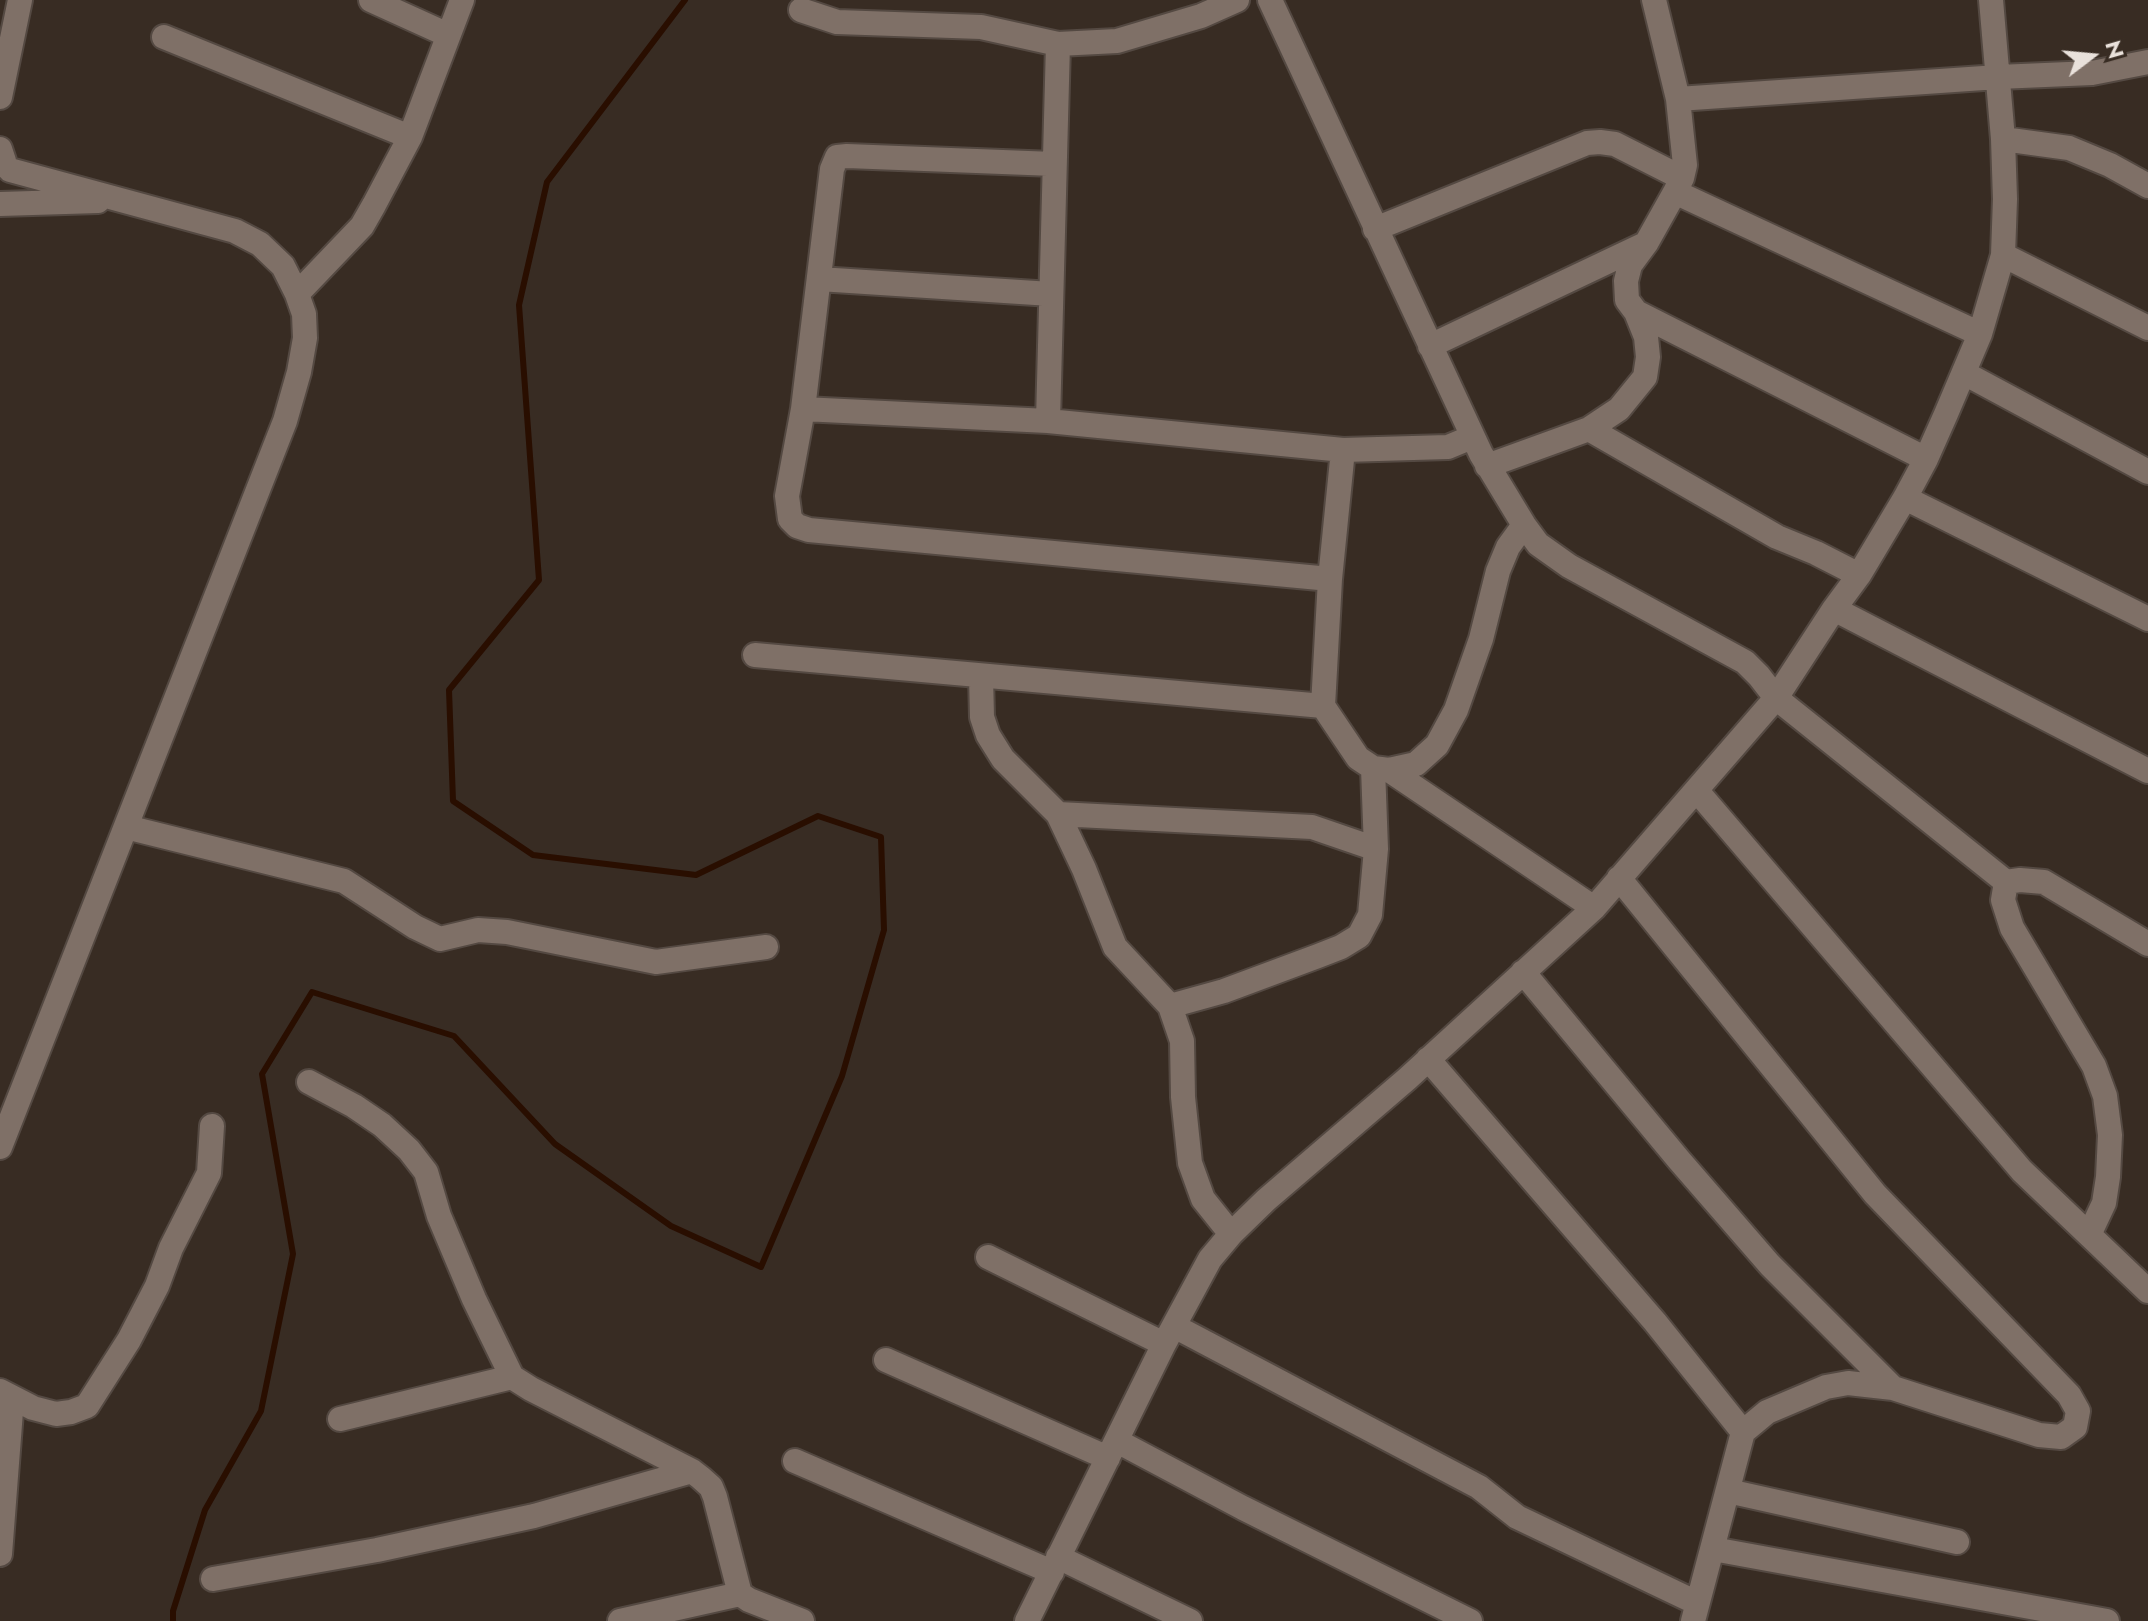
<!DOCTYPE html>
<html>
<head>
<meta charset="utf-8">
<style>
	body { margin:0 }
	#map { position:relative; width:2148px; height:1621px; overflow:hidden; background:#382c23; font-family:Jost,sans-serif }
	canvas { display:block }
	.north { position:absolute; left:2052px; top:16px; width:80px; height:80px; -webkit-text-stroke:6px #382c23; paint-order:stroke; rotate:74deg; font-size:22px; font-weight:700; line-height:32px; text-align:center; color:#e9e1db }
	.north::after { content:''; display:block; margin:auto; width:28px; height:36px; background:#e9e1db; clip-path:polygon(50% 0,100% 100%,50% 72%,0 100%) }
</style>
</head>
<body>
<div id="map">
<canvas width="2148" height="1621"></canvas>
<div class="north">N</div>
</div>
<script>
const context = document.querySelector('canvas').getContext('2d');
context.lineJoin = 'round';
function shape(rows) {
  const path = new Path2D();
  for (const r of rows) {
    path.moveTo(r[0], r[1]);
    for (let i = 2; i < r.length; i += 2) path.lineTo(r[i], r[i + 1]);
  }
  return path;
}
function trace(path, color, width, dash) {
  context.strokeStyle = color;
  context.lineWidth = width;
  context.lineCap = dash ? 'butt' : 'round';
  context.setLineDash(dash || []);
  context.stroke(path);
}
trace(shape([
	[173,1621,173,1611,205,1510,261,1411,293,1254,262,1074,312,992,454,1036,555,1144,671,1226,761,1267,842,1076,884,930,881,837,818,816,696,875,533,855,453,801,449,690,539,580,519,305,547,182,685,0]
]), '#290e00', 6);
const minor = shape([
	[371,0,448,35],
	[1270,0,1481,454,1524,525,1538,544,1569,566,1745,662,1759,676,1776,698,2006,882,2020,880,2044,882,2148,944],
	[801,10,837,22,981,27,1058,44,1117,41,1201,16,1237,0],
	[164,37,410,137],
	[0,97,20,0],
	[1678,99,1998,77,2092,73,2148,62],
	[2003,139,2069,148,2110,165,2148,186],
	[0,149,4,161],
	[1054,164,847,156,837,157,832,169,803,409,787,496,790,519,797,526,809,530,1330,579],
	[1675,192,1980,334],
	[0,204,98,201],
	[1375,229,1587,143,1600,142,1615,144,1682,178],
	[2003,255,2148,328],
	[819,279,1051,294],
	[297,294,362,226,374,205,410,137,462,0],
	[1636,312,1926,459],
	[1430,346,1645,244],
	[1964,373,2148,472],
	[803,409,1048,421,1343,450,1448,447,1472,437],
	[1048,421,1058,44],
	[1589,429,1777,537,1816,553,1859,575],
	[1487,466,1589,429,1619,409,1645,377,1648,357,1646,337,1636,312,1627,300,1626,281,1630,265,1647,242,1675,192,1682,178,1685,165,1678,99,1654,0],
	[1905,498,2148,619],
	[1834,609,2148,771],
	[755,655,1323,706,1358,758,1373,768,1389,770,1416,764,1437,745,1456,710,1481,639,1498,571,1508,547,1524,525],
	[981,676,982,717,988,735,1003,759,1058,814,1084,869,1115,947,1170,1006,1182,1041,1183,1097,1190,1163,1203,1199,1231,1234],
	[1323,706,1330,579,1343,450],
	[1389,770,1594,908],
	[1697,791,2022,1171,2148,1291],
	[1058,814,1312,827,1376,849],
	[126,827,344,881,415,927,440,939,478,930,507,932,656,962,766,947],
	[1619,878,1875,1194,2069,1395,2078,1411,2075,1427,2061,1437,2039,1435,1893,1388,1848,1383,1826,1387,1767,1412,1743,1432,1693,1621],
	[2006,882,2003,900,2012,928,2094,1066,2105,1096,2110,1135,2108,1177,2104,1203,2089,1235],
	[1523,972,1679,1160,1770,1265,1893,1388],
	[1170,1006,1224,991,1318,956,1341,947,1359,936,1370,915,1376,849,1373,768],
	[1428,1059,1655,1322,1743,1432],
	[309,1082,354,1106,382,1125,409,1150,426,1172,439,1216,474,1299,512,1377,531,1389,692,1471,701,1478,711,1487,715,1497,740,1594,749,1600,802,1621],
	[0,1147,285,421,299,372,305,338,304,314,297,294,283,266,260,244,235,231,10,170],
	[988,1257,1164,1344],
	[1174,1326,1479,1487,1517,1517,1697,1603],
	[886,1360,1108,1458],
	[0,1391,33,1408,56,1414,71,1412,87,1406,129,1340,157,1286,171,1248,209,1173,212,1126],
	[340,1419,512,1377],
	[1117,1441,1243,1508,1470,1621],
	[795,1461,1052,1572],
	[1728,1491,1957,1542],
	[1713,1549,2107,1621],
	[0,1554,12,1398],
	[1058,1557,1190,1621],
	[213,1579,377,1550,534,1516,692,1471],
	[620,1621,740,1594],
	[1027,1621,1164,1344,1210,1259,1231,1234,1266,1200,1407,1079,1594,908,1776,698,1834,609,1859,575,1905,498,1926,459,1946,414,1980,334,2003,255,2005,199,2003,139,1991,0]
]);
trace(minor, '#544942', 28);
trace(minor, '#7f7067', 24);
</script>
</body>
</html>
